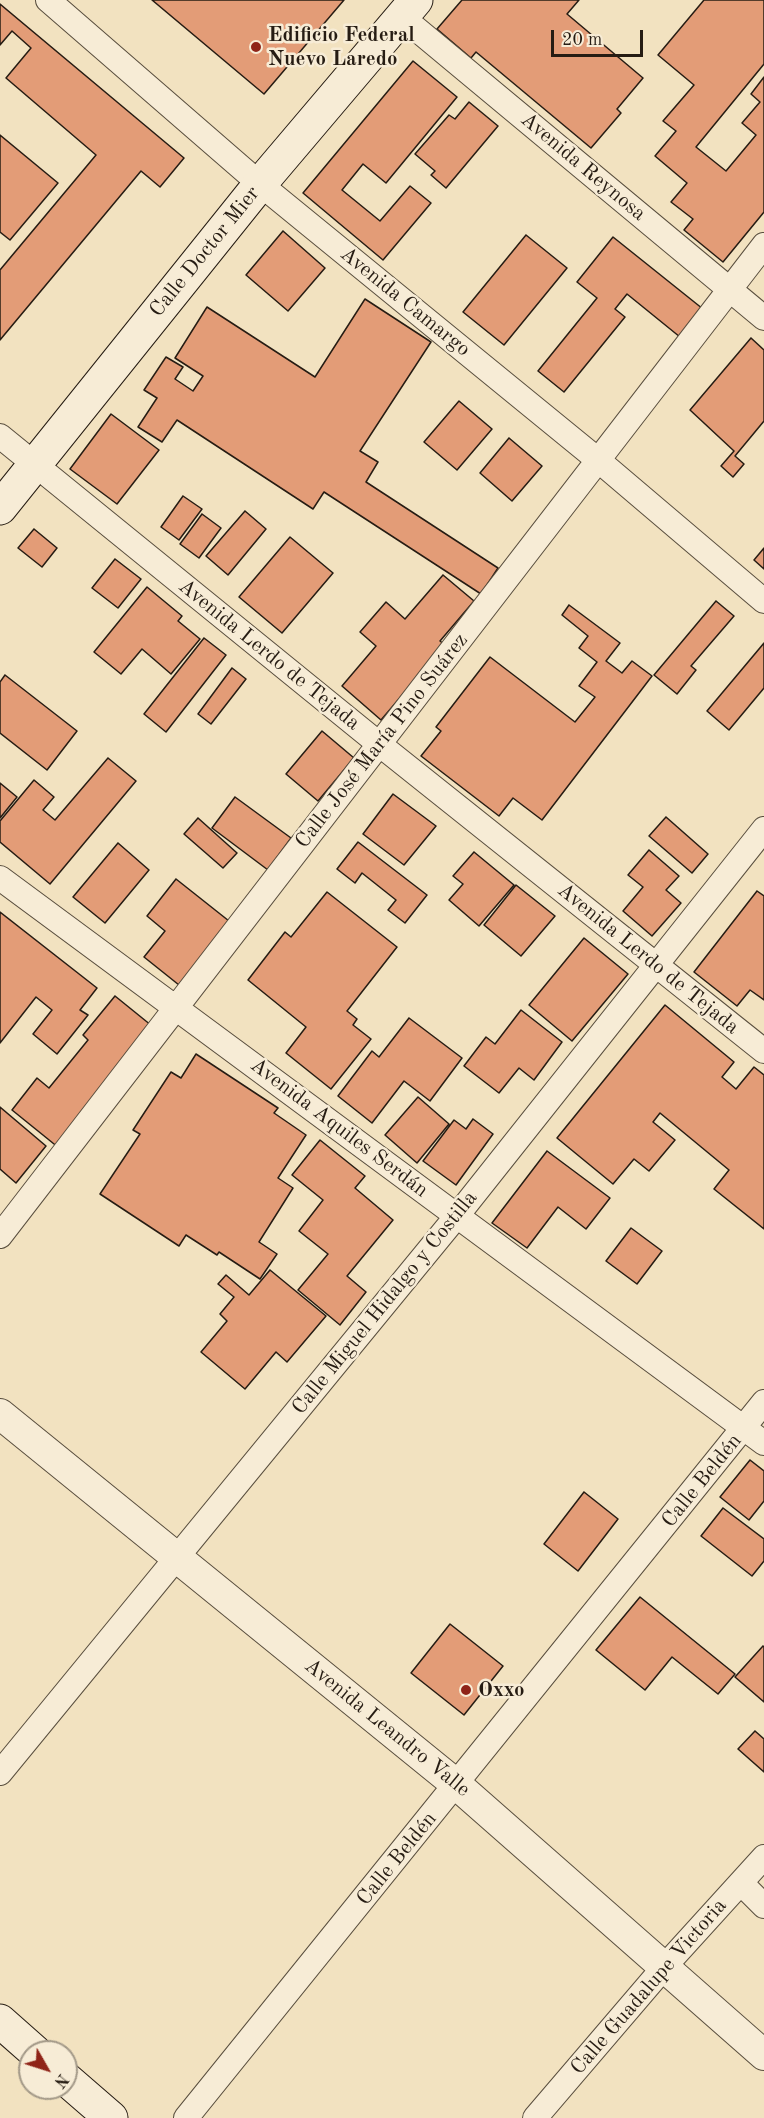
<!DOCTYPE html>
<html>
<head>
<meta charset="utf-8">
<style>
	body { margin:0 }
	#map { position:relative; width:764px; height:2118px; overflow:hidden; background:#f2e2c0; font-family:"Old Standard TT",serif }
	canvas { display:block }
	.north { position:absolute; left:18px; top:2040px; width:60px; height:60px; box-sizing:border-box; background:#f7ecd6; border:2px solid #a39988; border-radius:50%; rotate:129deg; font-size:16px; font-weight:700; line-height:24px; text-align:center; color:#261c13 }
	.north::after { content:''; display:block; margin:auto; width:21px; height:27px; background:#8f2418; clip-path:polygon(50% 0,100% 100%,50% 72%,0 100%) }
	.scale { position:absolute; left:551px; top:30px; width:92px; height:27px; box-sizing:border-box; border:3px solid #261c13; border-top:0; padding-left:8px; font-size:18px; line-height:21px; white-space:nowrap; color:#261c13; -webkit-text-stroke:4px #f7ecd6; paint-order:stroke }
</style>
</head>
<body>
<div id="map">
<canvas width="764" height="2118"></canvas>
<div class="north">N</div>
<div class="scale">20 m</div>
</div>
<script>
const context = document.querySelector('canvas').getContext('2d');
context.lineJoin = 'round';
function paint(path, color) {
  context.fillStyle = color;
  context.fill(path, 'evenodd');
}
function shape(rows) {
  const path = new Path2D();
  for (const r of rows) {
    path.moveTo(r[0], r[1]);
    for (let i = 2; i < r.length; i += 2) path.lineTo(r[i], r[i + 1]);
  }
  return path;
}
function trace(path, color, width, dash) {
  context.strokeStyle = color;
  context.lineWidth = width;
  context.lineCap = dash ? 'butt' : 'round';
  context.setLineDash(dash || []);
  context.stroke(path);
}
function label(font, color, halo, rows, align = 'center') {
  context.font = font + ' "Old Standard TT",serif';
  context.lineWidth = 5;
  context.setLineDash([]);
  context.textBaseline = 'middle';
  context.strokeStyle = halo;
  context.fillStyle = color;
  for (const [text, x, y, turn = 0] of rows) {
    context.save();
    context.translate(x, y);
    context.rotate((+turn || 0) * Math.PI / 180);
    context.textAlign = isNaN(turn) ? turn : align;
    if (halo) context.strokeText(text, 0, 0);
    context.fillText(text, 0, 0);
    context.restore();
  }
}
const building = shape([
	[152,0,344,0,264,94,152,0],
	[462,0,579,0,567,14,643,78,617,109,621,113,591,148,476,52,471,58,437,29,462,0],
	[704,0,764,0,764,64,696,147,726,171,756,135,742,123,760,102,751,94,764,77,764,212,723,262,684,230,693,219,671,202,687,183,655,156,676,131,663,121,694,85,658,55,704,0],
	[0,4,184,158,160,187,141,171,0,340,0,270,96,155,6,78,31,48,12,31,0,45,0,4],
	[413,61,457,97,386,183,363,164,342,190,380,221,410,186,431,203,383,260,303,193,413,61],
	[469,102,498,126,446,188,431,175,435,171,415,154,449,115,455,119,469,102],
	[0,135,58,183,10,240,0,232,0,135],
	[283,231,325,268,288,311,246,275,283,231],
	[526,235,567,268,504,345,463,312,526,235],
	[613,237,703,309,680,337,627,294,615,309,625,317,564,392,538,371,597,298,577,282,613,237],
	[365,299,431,342,360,451,378,462,366,482,498,568,481,594,324,492,313,509,177,420,162,442,138,427,157,398,144,390,166,357,183,367,175,379,193,391,203,376,175,358,207,307,315,377,365,299],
	[751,338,764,350,764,421,735,456,744,464,733,477,721,466,734,451,690,410,751,338],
	[459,401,492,429,457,470,424,442,459,401],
	[111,414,159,450,117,504,70,469,111,414],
	[509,438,542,466,512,501,480,473,509,438],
	[183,496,202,509,179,540,161,527,183,496],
	[245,511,266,529,228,575,206,556,245,511],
	[202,514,221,528,199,558,180,544,202,514],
	[34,529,57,548,42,567,18,548,34,529],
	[290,537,333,573,282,633,239,597,290,537],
	[764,548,764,569,754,560,764,548],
	[115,559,141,579,118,608,92,588,115,559],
	[443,575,474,601,440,641,445,645,381,720,342,686,376,646,360,632,386,602,405,619,443,575],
	[147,587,182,616,178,621,200,639,171,674,142,649,121,674,94,652,147,587],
	[716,601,734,616,691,666,696,670,677,694,654,675,716,601],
	[569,605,620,643,606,661,622,673,632,661,652,676,542,820,513,798,499,816,421,756,441,731,436,727,490,657,575,722,595,697,579,686,597,662,579,648,588,636,562,615,569,605],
	[204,638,226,655,166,732,144,714,204,638],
	[764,643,764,688,729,730,707,711,764,643],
	[232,668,246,679,211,724,198,714,232,668],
	[5,675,77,731,47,770,0,733,0,682,5,675],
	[322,731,354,758,318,801,286,774,322,731],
	[108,758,136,781,50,884,0,842,0,821,34,780,54,797,43,810,55,820,108,758],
	[0,783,17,797,0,818,0,783],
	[393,794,436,826,404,865,363,834,393,794],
	[235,797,291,838,268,870,212,828,235,797],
	[666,817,708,854,692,873,649,836,666,817],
	[198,818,237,853,223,868,184,834,198,818],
	[358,842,427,895,405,923,388,910,396,900,362,873,355,883,337,869,358,842],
	[118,843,149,870,105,923,73,897,118,843],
	[649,850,679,876,666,890,681,903,652,936,623,911,643,887,628,875,649,850],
	[474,852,514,885,479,926,449,900,463,884,453,876,474,852],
	[176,879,229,921,179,985,144,957,165,931,147,916,176,879],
	[516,885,555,916,521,956,484,925,516,885],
	[757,891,764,896,764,1000,750,990,737,1006,694,972,757,891],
	[327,892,397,947,347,1011,357,1019,353,1025,371,1039,331,1089,286,1053,306,1027,248,980,285,932,291,937,327,892],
	[0,912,97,988,80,1010,88,1015,57,1054,33,1034,52,1010,36,997,0,1043,0,912],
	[584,938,628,974,572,1041,529,1005,584,938],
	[115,996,157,1030,59,1148,12,1110,37,1078,49,1088,88,1040,83,1035,115,996],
	[665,1005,734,1062,722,1077,736,1089,754,1067,764,1075,764,1229,714,1189,729,1170,660,1113,653,1122,675,1140,649,1171,634,1159,613,1184,557,1138,665,1005],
	[521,1010,562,1042,534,1080,519,1068,499,1093,464,1066,486,1037,495,1044,521,1010],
	[409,1018,462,1058,430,1101,404,1081,372,1123,338,1096,372,1051,379,1057,409,1018],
	[196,1054,278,1108,274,1113,306,1135,278,1178,293,1188,259,1242,277,1254,260,1279,219,1252,217,1255,186,1235,179,1246,100,1194,140,1134,133,1130,171,1072,181,1078,196,1054],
	[418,1097,449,1124,417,1163,385,1135,418,1097],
	[0,1107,46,1146,16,1183,0,1169,0,1107],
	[473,1119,493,1134,456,1185,423,1161,454,1120,466,1129,473,1119],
	[320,1140,365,1176,355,1188,393,1220,347,1276,366,1292,340,1325,298,1290,328,1254,299,1231,323,1200,292,1175,320,1140],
	[547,1151,610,1198,586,1229,558,1207,527,1248,492,1223,547,1151],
	[631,1228,662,1251,637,1284,606,1261,631,1228],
	[270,1270,326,1316,287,1362,276,1352,245,1389,201,1352,227,1321,220,1314,234,1297,218,1284,226,1275,249,1295,270,1270],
	[750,1460,764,1471,764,1501,749,1520,720,1497,750,1460],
	[584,1492,618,1519,578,1571,544,1544,584,1492],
	[723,1508,764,1539,764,1561,752,1576,701,1536,723,1508],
	[640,1597,735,1674,718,1694,672,1657,645,1690,596,1650,640,1597],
	[450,1624,503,1666,464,1715,411,1673,450,1624],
	[763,1646,764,1647,764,1702,735,1677,763,1646],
	[755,1731,764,1739,764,1772,738,1749,755,1731]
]);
paint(building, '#e39c77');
trace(building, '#261c13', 1.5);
const minor = shape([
	[48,0,260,184,598,460,764,601],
	[402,17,764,318],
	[0,436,379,744,764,1051],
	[0,878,764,1443],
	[0,1236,764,245],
	[0,1773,456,1217,764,829],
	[741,1883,764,1906],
	[186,2118,764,1402],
	[535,2118,665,1966,764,1857]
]);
const tertiary = shape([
	[0,1414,457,1785,764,2055]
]);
const secondary = shape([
	[0,508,260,184,416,0],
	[0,2021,35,2052],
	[66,2079,111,2118]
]);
trace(minor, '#594e3e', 26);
trace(tertiary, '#594e3e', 32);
trace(secondary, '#261c13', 35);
trace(minor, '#f7ecd6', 24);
trace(tertiary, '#f7ecd6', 30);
trace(secondary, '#f7ecd6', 33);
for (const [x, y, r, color] of [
	[256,47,6,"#8f2418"],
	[466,1690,6,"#8f2418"]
]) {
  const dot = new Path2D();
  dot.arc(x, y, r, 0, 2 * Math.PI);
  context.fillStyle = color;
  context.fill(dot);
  trace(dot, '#f7ecd6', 2);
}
label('bold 21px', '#261c13', '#f7ecd6', [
	["Edificio Federal",268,35],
	["Nuevo Laredo",268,59],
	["Oxxo",478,1690]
], 'left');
label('21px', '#261c13', '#f7ecd6', [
	["Avenida Reynosa",583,167,40],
	["Calle Doctor Mier",205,252,-51],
	["Avenida Camargo",405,302,39],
	["Avenida Lerdo de Tejada",269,655,39],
	["Calle José María Pino Suárez",382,741,-52],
	["Avenida Lerdo de Tejada",648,959,39],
	["Avenida Aquiles Serdán",339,1128,37],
	["Calle Miguel Hidalgo y Costilla",385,1303,-51],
	["Calle Beldén",702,1481,-51],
	["Avenida Leandro Valle",387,1728,39],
	["Calle Beldén",397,1859,-51],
	["Calle Guadalupe Victoria",649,1987,-49]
]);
</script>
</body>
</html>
